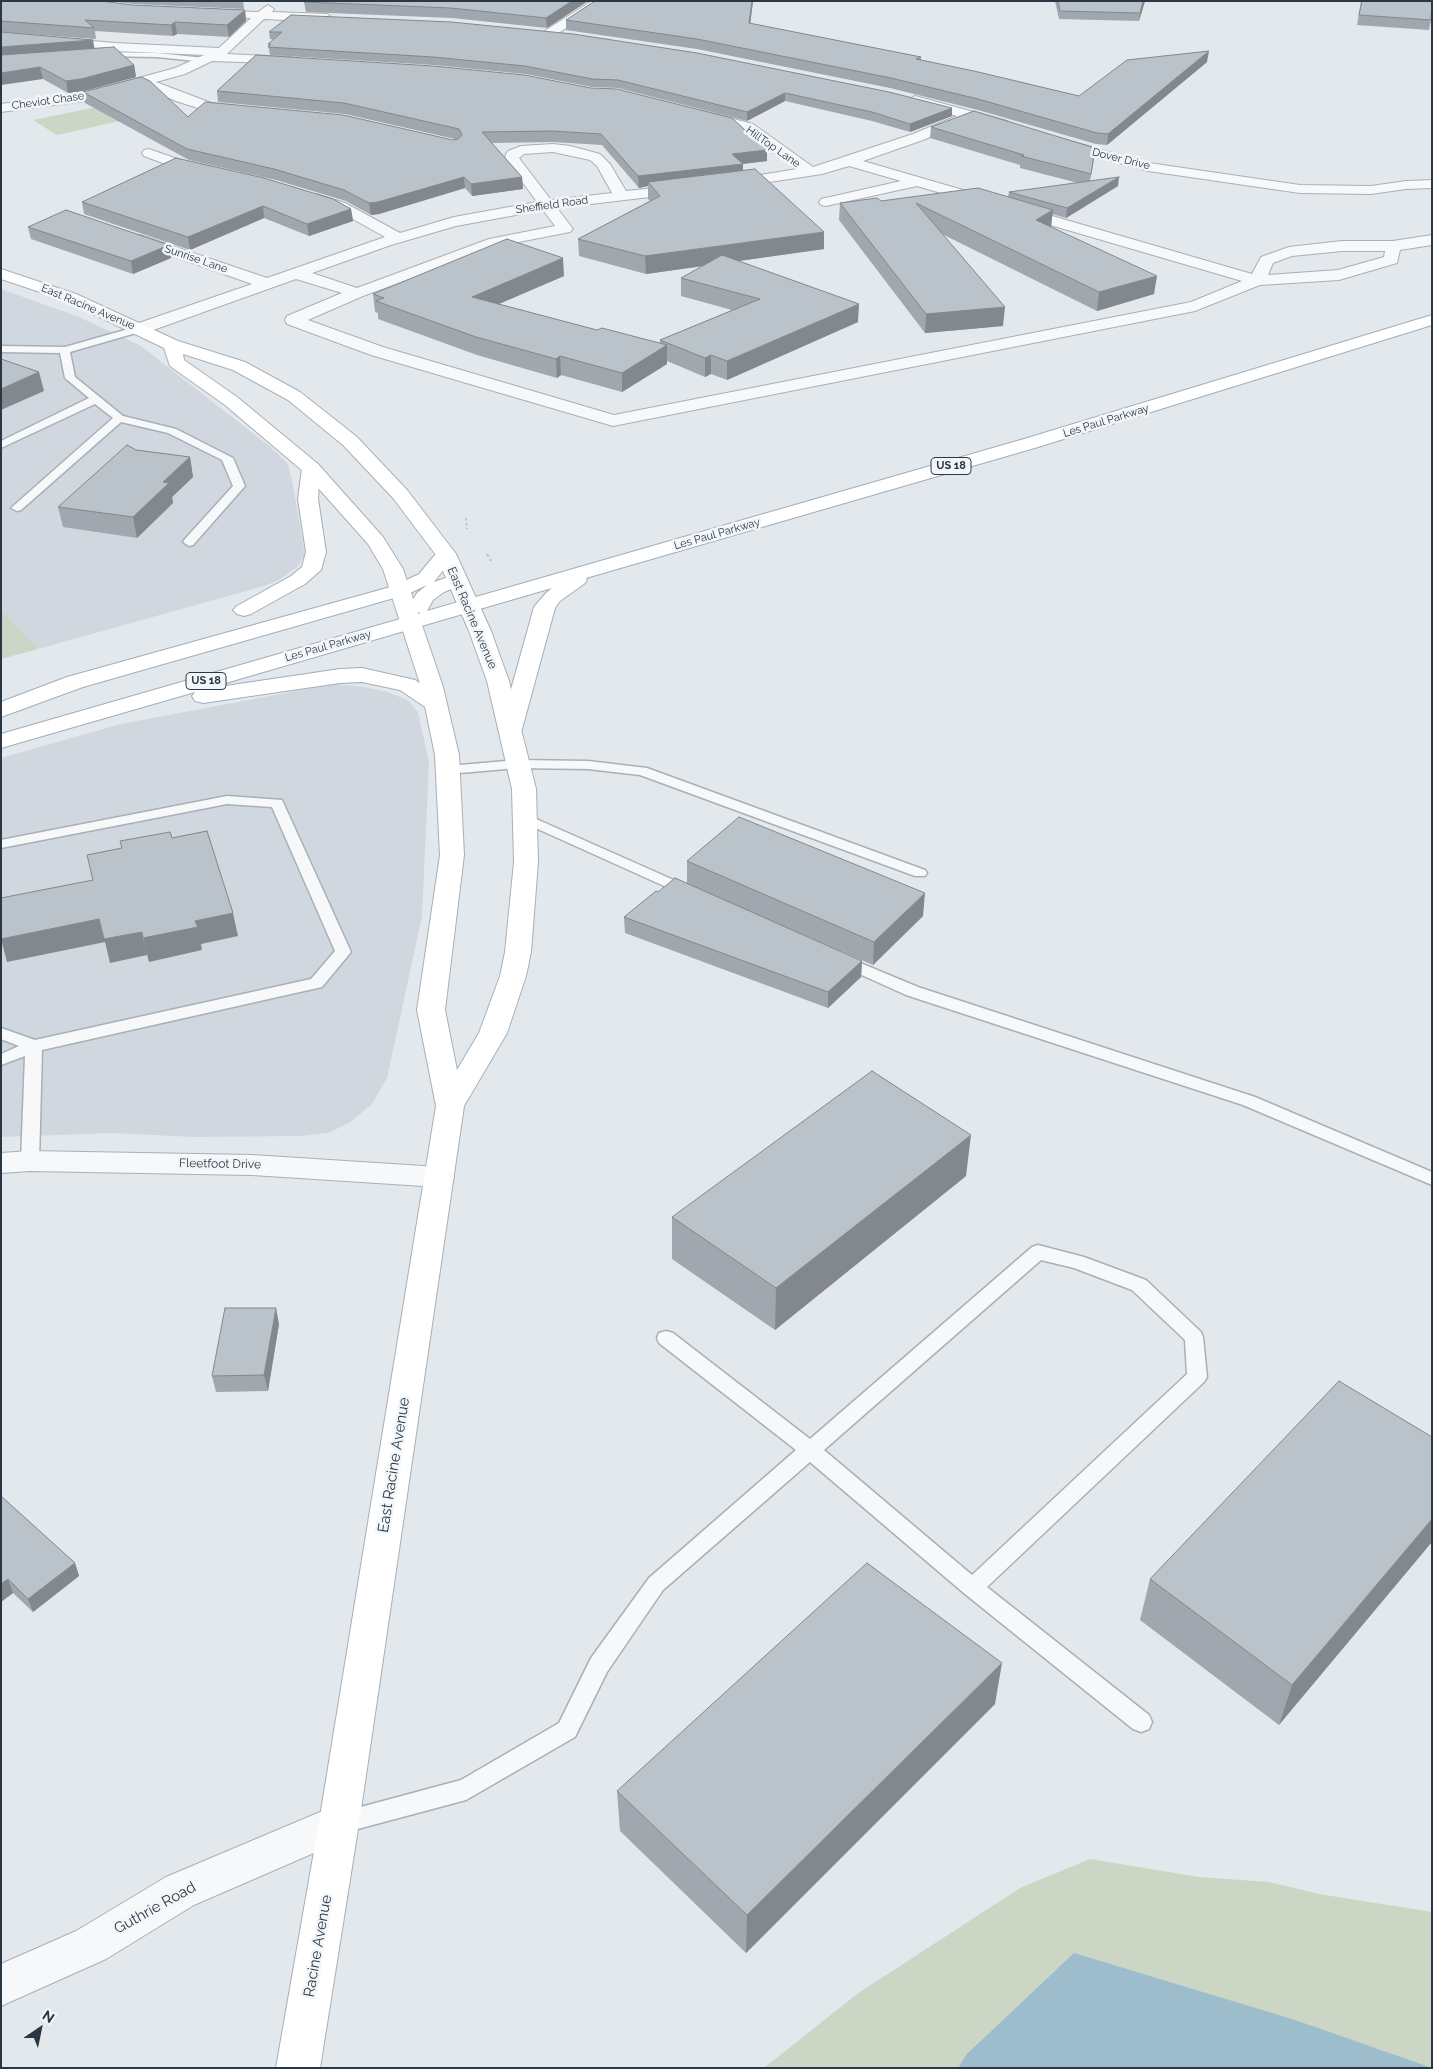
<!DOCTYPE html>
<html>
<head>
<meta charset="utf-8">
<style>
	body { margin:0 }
	#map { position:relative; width:1433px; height:2069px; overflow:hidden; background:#e3e8ec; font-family:Raleway,sans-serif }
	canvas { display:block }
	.frame { position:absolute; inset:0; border:2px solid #2a3845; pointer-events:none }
	.north { position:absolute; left:15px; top:2004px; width:50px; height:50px; -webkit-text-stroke:4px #f3f6f9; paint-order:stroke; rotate:34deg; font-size:14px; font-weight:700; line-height:20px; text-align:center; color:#2a3845 }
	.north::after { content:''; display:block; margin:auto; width:18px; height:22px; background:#2a3845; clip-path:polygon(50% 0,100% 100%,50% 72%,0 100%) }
</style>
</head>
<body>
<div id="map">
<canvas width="1433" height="2069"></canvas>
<div class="frame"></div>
<div class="north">N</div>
</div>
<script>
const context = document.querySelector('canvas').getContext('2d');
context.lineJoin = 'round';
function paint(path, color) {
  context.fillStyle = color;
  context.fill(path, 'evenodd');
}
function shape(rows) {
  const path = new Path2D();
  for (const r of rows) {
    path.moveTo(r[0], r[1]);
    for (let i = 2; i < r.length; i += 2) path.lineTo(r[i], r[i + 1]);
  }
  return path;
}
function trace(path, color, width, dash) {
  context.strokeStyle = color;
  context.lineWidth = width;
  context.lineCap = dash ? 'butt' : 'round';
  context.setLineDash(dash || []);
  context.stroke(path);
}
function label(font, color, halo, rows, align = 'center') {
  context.font = font + ' Raleway,sans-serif';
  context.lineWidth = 5;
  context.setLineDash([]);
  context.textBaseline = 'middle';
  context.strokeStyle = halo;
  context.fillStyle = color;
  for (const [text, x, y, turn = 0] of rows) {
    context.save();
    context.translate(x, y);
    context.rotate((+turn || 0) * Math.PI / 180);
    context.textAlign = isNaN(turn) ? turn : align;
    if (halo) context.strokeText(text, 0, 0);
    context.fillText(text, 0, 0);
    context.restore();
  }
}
paint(shape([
	[1,289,79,317,141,346,268,445,288,464,293,485,305,555,297,567,279,580,264,586,38,649,1,610],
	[334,684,364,687,388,692,409,701,418,712,429,762,422,916,387,1078,372,1104,349,1123,328,1133,301,1136,195,1137,113,1133,1,1137,1,758,121,724]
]), '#d1d7de');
paint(shape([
	[136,99,160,112,57,135,33,120],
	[1,610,38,649,1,659],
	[1090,1859,1199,1877,1269,1882,1319,1894,1432,1912,1432,2068,764,2068,857,1994,1020,1888]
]), '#cbd6c4');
paint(shape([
	[1074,1953,1295,2020,1432,2068,958,2068,967,2054]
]), '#9dbccc');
const service = shape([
	[98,52,157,53,205,58,209,60,205,62,157,57,101,56,97,54,98,52],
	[139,326,143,327,143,331,70,352,75,377,123,416,176,429,233,458,245,486,193,545,189,546,183,542,185,539,233,486,222,460,168,433,121,422,21,510,17,511,11,508,113,418,95,404,1,448,1,441,89,398,65,378,60,353,1,352,1,346,65,347,139,326],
	[518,760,588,761,647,768,925,870,927,873,925,876,915,876,640,775,588,769,518,768,448,774,441,770,448,766,518,760],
	[227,796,282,800,351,952,322,987,42,1050,39,1161,36,1165,30,1167,24,1165,21,1161,25,1056,1,1065,1,1054,19,1046,1,1039,1,1028,35,1040,311,979,335,951,272,807,227,804,1,848,1,840,227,796],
	[525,814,694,889,696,892,694,895,684,895,520,821,518,818,520,815,525,814],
	[841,955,918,987,1255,1097,1432,1172,1432,1185,1243,1105,906,995,835,963,833,960,835,957,841,955],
	[1038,1245,1084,1257,1146,1280,1201,1332,1203,1337,1207,1377,1204,1382,987,1587,1149,1715,1152,1722,1149,1729,1141,1732,1133,1729,965,1594,810,1462,663,1590,607,1672,575,1737,466,1800,339,1834,331,1831,327,1823,331,1815,461,1780,559,1723,591,1658,649,1578,796,1450,659,1343,657,1338,659,1333,666,1331,673,1333,810,1439,1032,1247,1038,1245],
	[1041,1260,1074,1268,1132,1290,1185,1340,1187,1374,972,1575,824,1450,1041,1260]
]);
const minor = shape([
	[592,1,607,1,554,36,546,36,544,33,546,30,592,1],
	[268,5,274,9,272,12,327,14,333,18,327,22,264,19,227,54,289,57,294,58,295,61,294,64,212,61,185,74,156,82,211,103,242,107,244,110,242,113,237,114,204,110,176,101,143,86,84,101,1,112,1,104,84,93,175,68,204,55,115,51,1,41,1,33,115,43,219,48,251,18,207,17,203,16,201,13,203,10,258,12,268,5],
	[915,96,1007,121,1009,124,1002,128,971,120,923,140,863,161,1252,274,1261,257,1289,247,1342,241,1393,241,1432,235,1432,245,1400,250,1397,263,1339,280,1260,285,1195,311,613,426,371,355,287,324,285,320,287,316,342,293,296,279,145,333,139,334,133,333,131,329,133,325,252,284,130,241,127,238,130,235,140,235,267,278,385,237,335,209,311,201,309,198,311,195,316,194,345,203,400,233,454,217,537,202,505,158,506,154,508,151,521,146,553,144,570,146,600,154,610,164,626,191,684,185,689,186,691,189,689,192,684,193,557,208,573,229,570,232,498,246,363,296,308,320,383,347,614,415,1191,302,1242,281,917,186,826,206,821,205,819,202,821,199,901,181,849,166,822,174,730,188,725,187,723,184,725,181,730,180,797,169,743,130,697,118,695,115,702,111,753,124,813,167,913,134,957,116,910,103,908,100,915,96],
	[553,152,590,160,597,166,612,193,551,200,519,158,524,154,553,152],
	[543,210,555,226,489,239,357,288,312,273,391,245,456,226,543,210],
	[1342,251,1385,251,1384,257,1338,270,1268,275,1273,263,1292,256,1342,251],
	[1059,138,1149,163,1300,185,1371,186,1406,181,1432,180,1432,188,1406,189,1371,194,1300,193,1148,171,1054,145,1052,142,1059,138],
	[149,149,180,160,212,167,214,170,212,173,207,174,171,166,144,156,142,153,144,150,149,149],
	[30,1151,252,1155,439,1167,449,1170,454,1177,449,1184,439,1187,252,1175,30,1171,1,1173,1,1153,30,1151]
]);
const tertiary = shape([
	[339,1804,353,1810,359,1823,353,1836,194,1905,106,1959,1,2006,1,1964,76,1931,166,1877,339,1804]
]);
const secondary = shape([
	[1,269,76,294,178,341,245,362,300,392,357,437,407,490,456,554,491,631,509,681,536,789,538,862,531,952,526,976,507,1033,464,1106,359,1823,320,2068,276,2068,319,1823,436,1106,417,1010,440,855,435,755,421,687,383,569,368,544,304,472,225,405,170,366,164,348,64,300,1,279,1,269],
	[183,354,233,370,288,400,343,445,393,498,436,555,469,631,487,681,512,789,514,862,505,952,500,976,479,1033,457,1070,445,1010,464,855,459,755,443,687,403,569,383,537,318,464,237,397,184,360,183,354]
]);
const primary = shape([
	[1432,315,1432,325,1038,447,586,578,587,580,584,584,560,601,555,608,522,729,519,734,511,736,503,734,500,729,534,607,546,593,552,588,205,689,340,669,362,668,415,680,444,699,447,704,444,709,436,711,428,709,400,690,362,682,340,683,203,703,195,701,192,696,195,692,1,748,1,734,421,613,412,611,408,607,417,593,427,585,408,594,83,687,1,717,1,702,67,677,394,586,419,574,439,550,446,548,453,550,456,554,434,582,457,574,464,576,467,580,464,584,444,592,433,600,427,611,1024,439,1432,315],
	[311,462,318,464,320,468,318,499,326,552,321,570,305,584,251,614,244,616,237,614,233,610,237,606,291,576,302,567,306,552,298,499,302,468,304,464,311,462]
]);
trace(service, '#a8b0b7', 3);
trace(minor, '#a8b0b7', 2);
trace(tertiary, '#a8b0b7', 2);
trace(secondary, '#a8b0b7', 2);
trace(primary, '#a2aeb8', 2);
trace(shape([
	[466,518,467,529]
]), '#c1c6ca', 2, [2.5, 2.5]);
trace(shape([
	[487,554,491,561]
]), '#c1c6ca', 2.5, [3, 3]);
paint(service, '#f6f8f9');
paint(minor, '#f6f8f9');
paint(tertiary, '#f6f8f9');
paint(secondary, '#fff');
paint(primary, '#fff');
paint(shape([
	[1,1,132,5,245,10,246,21,229,37,177,34,173,36,95,31,96,39,1,32],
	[108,1,243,1,244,9,134,4],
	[588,1,547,28,452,18,306,12,304,2],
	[595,1,753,1,750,24,921,57,921,60,1079,96,1207,62,1107,145,1096,144,978,110,890,88,697,49,566,30,566,20],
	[1055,1,1145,1,1139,21,1059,19],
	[1361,1,1431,20,1429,30,1357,25],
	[291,15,952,116,910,132,872,121,785,101,747,121,618,88,592,87,525,74,434,65,270,55,268,44,274,40,270,39,269,32],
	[1,32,95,48,134,65,136,77,84,91,68,93,43,79],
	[256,55,767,150,767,161,743,164,743,171,824,249,738,261,858,322,727,380,711,374,705,377,667,361,667,364,622,392,561,375,557,378,477,355,378,319,378,313,375,312,373,294,564,276,499,304,597,330,660,343,660,340,732,310,681,296,681,278,703,266,646,274,579,256,578,239,650,201,648,199,648,186,639,188,602,145,553,142,492,143,522,177,523,189,472,196,465,188,379,214,371,215,346,201,276,180,189,160,85,103,83,92,188,117,453,140,455,139,345,114,218,102,217,91],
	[931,127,1094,159,1090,181,1118,186,1066,218,1052,214,1051,227,1154,294,1097,311,942,234,1003,326,925,333,839,220,840,203,1008,197,1009,192,1078,183,1020,168,1020,165,930,138],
	[176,158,351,209,353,221,309,236,264,218,190,250,84,214,82,202],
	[28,227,169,245,171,258,133,274,31,239],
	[136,450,190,457,193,477,172,497,173,503,137,538,63,527,58,507],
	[687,861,923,916,873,965,769,920,862,961,861,977,828,1008,625,933,624,917,658,892,687,883],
	[966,1176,775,1330,672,1259,672,1217],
	[279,1324,268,1391,216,1392,212,1376],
	[1432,1437,1279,1725,1140,1620,1150,1579],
	[1,1496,75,1563,79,1576,33,1612,13,1593,1,1602],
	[995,1704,746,1953,620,1831,617,1791]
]), '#a0a7ae');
paint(shape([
	[572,1,588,1,547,28,546,18],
	[752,1,753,1,749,34,749,23],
	[1143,1,1145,1,1139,21,1140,13],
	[245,10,246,21,229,37,227,25],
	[175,22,177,34,173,36,171,25],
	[93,40,95,51,1,59,1,47],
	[1209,51,1207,62,1107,145,1108,134],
	[134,65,136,77,84,91,68,93,66,81],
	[40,67,43,79,1,85,1,73],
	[785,93,785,101,747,121,747,112],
	[952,108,952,116,910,132,910,124],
	[767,150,767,161,732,165,732,154],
	[743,164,743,176,648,182,648,186,639,188,638,176],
	[464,177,465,188,379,214,371,215,369,203],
	[522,177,523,189,472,196,471,184],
	[1119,177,1118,186,1066,218,1067,208],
	[263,206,264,218,190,250,188,237],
	[351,209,353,221,309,236,307,224],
	[1053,210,1051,227,1036,220],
	[824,232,824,249,646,274,645,256],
	[169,245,171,258,133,274,131,261],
	[563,258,564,276,473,315,472,297],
	[1157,276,1154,294,1097,311,1099,292],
	[859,304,858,322,727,380,727,361],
	[1005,307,1003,326,925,333,926,314],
	[667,345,667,364,622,392,622,373],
	[711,355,711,374,705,377,705,358],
	[560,356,561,375,557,378,556,359],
	[39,372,44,391,1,410,1,389],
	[190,457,193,477,172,497,173,503,137,538,133,517,163,482],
	[925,893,923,916,873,965,874,942],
	[233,913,238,936,201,944,202,950,149,962,143,938,195,921],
	[99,919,142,932,147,955,110,963,105,942,7,962,1,939],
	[862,961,861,977,828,1008,828,992],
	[971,1135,966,1176,775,1330,776,1288],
	[276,1308,279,1324,268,1391,264,1375],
	[1432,1519,1432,1542,1279,1725,1292,1685],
	[75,1563,79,1576,33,1612,28,1599],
	[8,1579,13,1593,1,1602,1,1584],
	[1002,1663,995,1704,746,1953,747,1915]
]), '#82888d');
const building = shape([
	[1,1,101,1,132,5,245,10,227,25,175,22,171,25,85,20,94,28,1,21,1,1],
	[305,1,572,1,546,18,451,8,304,2,305,1],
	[595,1,752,1,749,23,921,57,916,59,974,71,1079,96,1127,60,1209,51,1108,134,1097,133,978,99,891,78,697,39,566,20,595,1],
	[1058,1,1143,1,1140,13,1060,11,1058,1],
	[1362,1,1432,1,1431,20,1359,15,1362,1],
	[291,15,451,22,573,34,697,53,889,92,952,108,910,124,872,112,785,93,747,112,618,80,592,79,525,66,433,57,268,47,271,44,268,44,282,32,269,32,291,15],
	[1,32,93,40,1,47,1,32],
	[114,47,134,65,81,79,66,81,40,67,1,73,1,55,114,47],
	[256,55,433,66,524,75,591,88,617,89,732,118,767,150,732,154,743,164,638,176,601,134,552,131,482,132,522,177,471,184,464,177,378,202,369,203,344,190,274,169,187,149,83,92,141,77,150,81,188,117,205,102,343,115,453,140,458,139,462,135,459,129,344,103,217,91,256,55],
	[974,111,1095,148,1091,174,1021,156,1024,155,931,127,974,111],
	[176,158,264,178,333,199,351,209,307,224,263,206,188,237,82,202,176,158],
	[755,169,824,232,645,256,578,239,660,196,648,182,755,169],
	[1119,177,1067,208,1009,192,1119,177],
	[978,188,1053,210,1036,220,1157,276,1099,292,916,203,1005,307,926,314,840,203,877,198,881,201,978,188],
	[66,210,169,245,131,261,28,227,66,210],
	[507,239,563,258,472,297,597,330,602,328,667,345,622,373,560,356,556,359,476,337,376,301,384,298,373,294,507,239],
	[722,255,859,304,727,361,711,355,705,358,660,340,760,299,681,278,722,255],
	[1,359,39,372,1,389,1,359],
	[127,445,136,450,190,457,163,482,169,483,133,517,58,507,127,445],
	[739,817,925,893,874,942,687,861,739,817],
	[207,831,233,913,195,921,198,927,143,938,142,932,104,939,99,919,1,939,1,898,93,880,87,855,122,848,120,841,170,832,172,838,207,831],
	[675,878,862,961,828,992,624,917,656,891,658,892,675,878],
	[872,1071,971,1135,776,1288,672,1217,872,1071],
	[225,1308,276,1308,264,1375,212,1376,225,1308],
	[1339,1381,1432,1437,1432,1519,1292,1685,1150,1579,1339,1381],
	[1,1496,75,1563,28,1599,8,1579,1,1584,1,1496],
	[867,1563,1002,1663,747,1915,617,1791,867,1563]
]);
paint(building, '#bac2ca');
trace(building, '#82888d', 1);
label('11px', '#2a3845', '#f3f6f9', [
	["Cheviot Chase",48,101,-8],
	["HillTop Lane",773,147,35],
	["Dover Drive",1121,159,14],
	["Sheffield Road",552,205,-8],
	["Sunrise Lane",196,259,19],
	["East Racine Avenue",88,307,23],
	["Les Paul Parkway",1106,421,-17],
	["Les Paul Parkway",717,534,-16],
	["Les Paul Parkway",328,646,-16]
]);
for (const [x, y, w] of [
	[951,466,40],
	[206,681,40]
]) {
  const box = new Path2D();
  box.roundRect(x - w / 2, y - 8.5, w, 17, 4);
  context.fillStyle = '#f3f6f9';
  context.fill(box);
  trace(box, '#2a3845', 1);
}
label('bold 11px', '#2a3845', null, [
	["US 18",951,466],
	["US 18",206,681]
]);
label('12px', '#2a3845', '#f3f6f9', [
	["East Racine Avenue",472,618,67],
	["Fleetfoot Drive",220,1164,1]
]);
label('15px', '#2a3845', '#f3f6f9', [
	["East Racine Avenue",394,1465,-81],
	["Guthrie Road",155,1908,-29],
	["Racine Avenue",318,1946,-80]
]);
</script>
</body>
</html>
